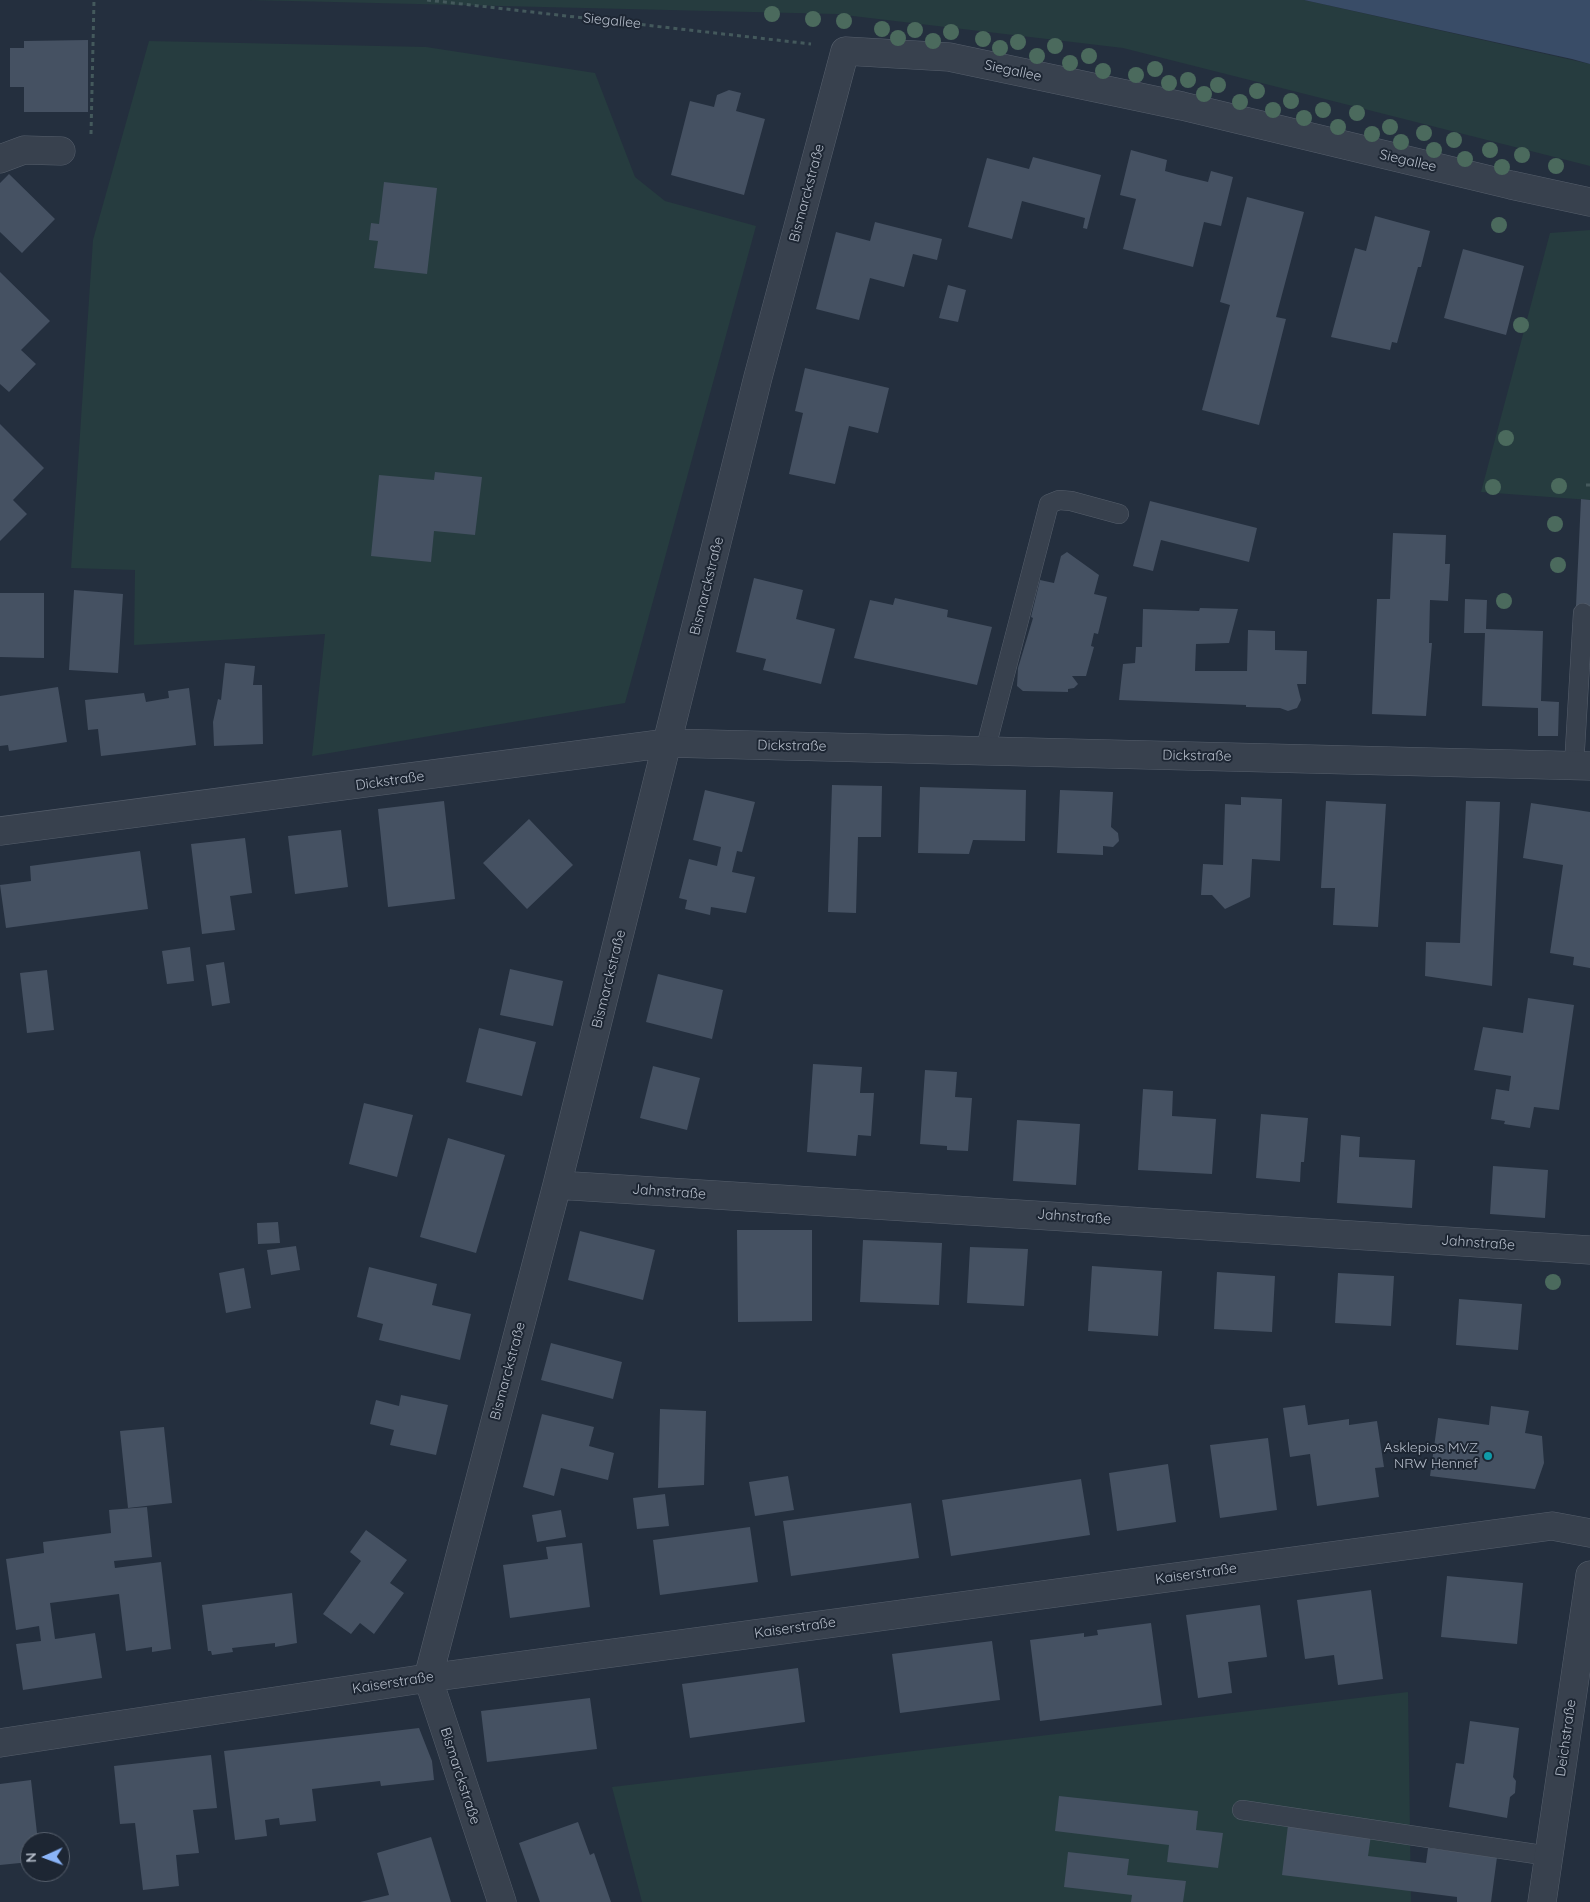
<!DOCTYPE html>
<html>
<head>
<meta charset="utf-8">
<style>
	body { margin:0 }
	#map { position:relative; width:1590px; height:1902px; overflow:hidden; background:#242f3e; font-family:Quicksand,sans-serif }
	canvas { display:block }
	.north { position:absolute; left:20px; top:1832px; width:50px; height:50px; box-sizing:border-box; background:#1d2633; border:1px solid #59626f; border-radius:50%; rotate:268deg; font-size:14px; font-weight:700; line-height:20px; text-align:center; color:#b4bcc9 }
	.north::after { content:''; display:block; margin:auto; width:18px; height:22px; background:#8ab4f8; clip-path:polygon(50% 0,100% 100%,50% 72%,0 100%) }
</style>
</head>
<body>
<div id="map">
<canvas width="1590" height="1902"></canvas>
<div class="north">N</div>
</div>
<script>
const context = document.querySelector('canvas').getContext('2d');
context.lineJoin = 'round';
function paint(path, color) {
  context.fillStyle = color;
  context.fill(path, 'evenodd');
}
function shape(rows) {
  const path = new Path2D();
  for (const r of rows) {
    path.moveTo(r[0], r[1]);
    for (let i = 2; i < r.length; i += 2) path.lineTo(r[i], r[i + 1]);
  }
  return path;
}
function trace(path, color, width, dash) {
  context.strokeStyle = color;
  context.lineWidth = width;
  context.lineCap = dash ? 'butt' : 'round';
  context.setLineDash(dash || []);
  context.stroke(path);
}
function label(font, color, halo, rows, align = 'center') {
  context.font = font + ' Quicksand,sans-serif';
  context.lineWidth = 4;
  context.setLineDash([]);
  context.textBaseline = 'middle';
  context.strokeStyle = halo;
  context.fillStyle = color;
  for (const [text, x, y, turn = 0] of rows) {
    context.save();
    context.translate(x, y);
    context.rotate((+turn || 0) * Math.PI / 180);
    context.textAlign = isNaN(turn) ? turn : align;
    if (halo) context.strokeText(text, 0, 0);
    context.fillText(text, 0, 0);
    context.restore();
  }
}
paint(shape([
	[249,0,1304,0,1590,64,1590,166,1123,48,836,14],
	[149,41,426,47,595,73,635,177,665,201,756,226,625,703,312,756,325,634,134,645,135,570,71,568,93,240],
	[1590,230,1590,500,1481,492,1550,233],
	[1408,1692,1411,1902,642,1902,612,1787]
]), '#263c3f');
paint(shape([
	[1304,0,1590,0,1590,64,1572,59]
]), '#394c67');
paint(shape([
	[88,40,88,112,24,112,24,87,10,87,10,48,24,48,24,41],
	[729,90,741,93,736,111,765,119,744,195,671,175,690,101,714,107,717,95],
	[1131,150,1167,160,1165,171,1179,175,1208,182,1211,171,1233,177,1221,226,1204,222,1193,267,1123,249,1136,199,1120,195],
	[1033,157,1101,175,1087,229,1083,228,1085,218,1022,201,1012,239,968,227,987,158,1029,169],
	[9,174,55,219,22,253,0,232,0,183],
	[384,182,437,188,427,274,374,268,378,241,369,240,371,223,379,224],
	[1247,197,1304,212,1276,317,1286,319,1259,425,1202,410,1230,305,1220,302],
	[1375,216,1430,231,1421,267,1418,267,1397,343,1392,342,1390,350,1331,337,1355,248,1366,251],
	[875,222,942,239,937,260,913,254,904,287,870,278,859,320,816,309,836,232,870,241],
	[1463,249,1524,266,1506,335,1444,318],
	[0,272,50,321,21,350,36,364,9,392,0,384],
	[948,285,966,290,958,322,939,318],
	[805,368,889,388,878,433,849,426,835,484,789,474,803,413,795,411],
	[0,424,44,468,13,500,27,514,0,541],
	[435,472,482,477,475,535,434,531,431,562,371,556,379,475,434,480],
	[1581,499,1590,500,1590,607,1576,606],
	[1150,501,1257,528,1249,562,1161,540,1153,571,1133,566],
	[1393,533,1446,535,1445,564,1450,564,1448,601,1430,600,1429,643,1432,643,1426,716,1372,714,1377,599,1390,599],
	[1067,552,1099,575,1094,594,1107,597,1098,634,1094,633,1091,646,1094,647,1086,676,1072,676,1078,684,1074,688,1068,689,1068,692,1023,691,1017,686,1018,668,1033,618,1031,617,1040,580,1054,583,1061,556],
	[754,578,803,590,796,619,835,629,821,684,763,670,766,659,736,652],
	[74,590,123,594,118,673,69,670],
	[0,593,44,593,44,658,0,657],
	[895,598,948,610,947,617,992,627,977,685,854,658,870,600,893,605],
	[1465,599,1487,600,1486,629,1543,631,1541,701,1559,702,1558,736,1538,736,1538,708,1482,706,1485,633,1464,633],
	[1200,608,1238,609,1229,643,1196,644,1195,671,1247,671,1248,630,1275,631,1275,650,1307,651,1306,684,1297,684,1301,700,1297,708,1288,711,1280,708,1246,707,1246,705,1119,700,1123,664,1135,663,1136,647,1142,647,1143,609,1199,611],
	[225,663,255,666,253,685,262,685,263,744,214,746,213,722,218,699,221,700],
	[58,687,67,742,9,751,8,745,0,746,0,696],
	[189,688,196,745,101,756,98,729,88,730,85,700,144,693,146,702,169,698,168,691],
	[832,785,882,786,881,837,858,837,856,913,828,912],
	[920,787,1026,790,1025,841,973,840,969,854,918,853],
	[705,790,755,802,742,852,737,851,732,872,755,877,746,913,711,907,710,915,685,909,687,900,679,898,689,859,717,866,721,847,693,840],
	[1060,790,1113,792,1111,827,1118,833,1119,841,1113,847,1103,846,1103,855,1057,853],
	[1241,797,1282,799,1280,861,1252,859,1250,897,1225,909,1212,895,1201,895,1203,864,1223,865,1225,804,1241,805],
	[444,801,455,899,388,907,378,809],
	[1326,801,1386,804,1378,927,1333,925,1335,888,1321,888],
	[1466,801,1500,802,1492,986,1425,976,1426,942,1460,943],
	[1531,803,1590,812,1590,968,1573,965,1574,957,1550,953,1563,865,1523,858],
	[529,819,573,865,527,909,483,863],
	[341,830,348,887,295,894,288,836],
	[245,838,252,893,230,896,235,930,202,934,191,844],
	[140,851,148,909,6,928,0,885,31,881,30,866],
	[190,947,194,981,167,984,162,951],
	[224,962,230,1003,212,1006,206,965],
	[510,969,563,981,553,1026,500,1015],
	[47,970,54,1030,27,1033,20,973],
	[658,974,723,990,712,1039,646,1022],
	[1528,998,1574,1005,1559,1110,1534,1107,1530,1128,1504,1124,1505,1121,1491,1119,1496,1089,1509,1091,1511,1076,1474,1070,1483,1027,1523,1033],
	[479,1028,536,1042,522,1096,466,1082],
	[813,1064,862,1067,860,1093,874,1093,871,1136,858,1135,856,1156,807,1152],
	[653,1066,700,1078,687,1130,640,1118],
	[925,1070,957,1072,955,1097,972,1098,968,1151,947,1150,947,1146,920,1144],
	[1143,1089,1173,1091,1172,1116,1216,1119,1212,1174,1138,1170],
	[364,1103,413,1115,397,1177,349,1164],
	[1261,1114,1308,1118,1304,1162,1301,1162,1300,1182,1256,1178],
	[1017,1120,1080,1124,1076,1185,1013,1181],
	[1341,1135,1360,1137,1359,1157,1415,1160,1412,1208,1337,1203],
	[448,1138,505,1155,476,1253,420,1237],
	[1493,1166,1548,1170,1545,1218,1490,1214],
	[278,1222,280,1243,258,1244,257,1223],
	[737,1230,812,1230,812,1321,738,1322],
	[580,1231,655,1250,643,1300,568,1280],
	[863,1240,942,1243,939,1305,860,1302],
	[296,1246,300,1270,271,1275,267,1250],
	[970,1247,1028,1249,1024,1306,967,1303],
	[1092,1266,1162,1271,1158,1336,1088,1331],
	[369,1267,437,1284,432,1305,471,1314,460,1360,379,1340,383,1324,357,1317],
	[244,1268,251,1308,226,1313,219,1273],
	[1217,1272,1275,1276,1272,1332,1214,1329],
	[1338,1273,1394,1276,1391,1326,1335,1323],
	[1459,1299,1522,1304,1518,1350,1456,1345],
	[551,1343,622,1362,613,1399,541,1380],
	[401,1395,448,1405,436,1455,390,1445,394,1430,370,1424,376,1400,399,1406],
	[1305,1405,1308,1425,1349,1419,1349,1425,1377,1421,1384,1467,1375,1468,1379,1497,1317,1506,1310,1454,1290,1457,1283,1408],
	[1491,1406,1529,1411,1525,1433,1542,1436,1544,1463,1535,1489,1430,1476,1438,1418,1489,1425],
	[660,1409,706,1411,704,1485,658,1488],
	[542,1414,594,1427,589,1446,614,1453,608,1480,561,1468,554,1496,523,1487],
	[164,1427,172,1503,128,1508,120,1431],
	[1268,1438,1277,1510,1220,1518,1210,1445],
	[1168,1464,1176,1522,1117,1531,1109,1473],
	[788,1476,794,1510,755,1516,749,1482],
	[1081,1479,1090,1535,951,1556,942,1500],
	[665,1494,669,1526,637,1529,633,1498],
	[911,1503,919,1558,791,1576,783,1521],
	[147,1507,152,1557,114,1561,115,1568,161,1562,171,1649,152,1652,152,1647,126,1651,119,1594,50,1603,55,1639,95,1633,102,1678,23,1690,16,1644,41,1641,39,1626,16,1630,6,1559,44,1553,43,1542,111,1533,109,1510],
	[561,1510,566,1537,537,1542,532,1515],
	[750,1527,758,1582,660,1595,653,1540],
	[366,1530,407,1560,390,1583,404,1593,374,1634,360,1623,351,1634,323,1614,361,1561,350,1552],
	[582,1543,590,1607,510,1618,503,1565,548,1559,546,1547],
	[1447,1576,1523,1583,1517,1644,1441,1637],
	[1371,1590,1383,1679,1338,1685,1334,1655,1305,1659,1297,1600],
	[292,1593,297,1643,275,1647,275,1643,232,1648,233,1652,212,1655,211,1651,208,1651,202,1605],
	[1260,1605,1267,1657,1228,1662,1232,1693,1198,1698,1186,1615],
	[1151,1623,1162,1705,1040,1721,1030,1640,1084,1633,1084,1637,1098,1635,1097,1630],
	[992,1641,1000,1700,900,1713,892,1654],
	[798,1668,805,1722,690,1738,682,1684],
	[590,1698,597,1749,487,1762,481,1711],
	[1470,1721,1519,1728,1513,1777,1516,1781,1515,1793,1510,1797,1507,1818,1449,1807,1456,1763,1464,1764],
	[419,1728,432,1761,434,1780,381,1786,380,1781,312,1789,316,1821,280,1825,279,1818,265,1820,267,1836,235,1840,224,1751],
	[211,1755,217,1808,193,1810,199,1853,176,1855,179,1886,143,1890,135,1823,120,1824,114,1766],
	[31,1780,38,1842,30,1842,30,1862,0,1865,0,1784],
	[1059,1796,1198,1811,1196,1830,1223,1833,1218,1868,1167,1862,1169,1845,1055,1831],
	[578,1822,590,1855,594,1853,611,1902,540,1902,519,1843],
	[1288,1825,1371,1835,1368,1856,1426,1863,1428,1848,1497,1857,1491,1902,1457,1902,1457,1897,1282,1875],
	[431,1837,451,1902,360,1902,389,1895,377,1853],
	[1068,1852,1129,1859,1127,1875,1186,1881,1183,1902,1131,1902,1132,1895,1064,1887]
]), '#455162');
const lane = shape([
	[985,751,1049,504,1059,500,1071,501,1119,514],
	[1574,766,1583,613],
	[1242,1810,1549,1856]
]);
const street = shape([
	[0,159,24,150,61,151],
	[0,831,668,743,1590,766],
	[557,1185,1590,1250],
	[0,1743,428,1678,1552,1526,1590,1533],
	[502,1902,428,1678,557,1185,758,377,845,51,949,57,1182,106,1511,185,1590,202],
	[1542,1902,1590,1575]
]);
trace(lane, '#565f6c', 20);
trace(street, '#565f6c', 29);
trace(shape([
	[427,0,811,44],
	[91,134,94,0],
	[1586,485,1590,485]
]), '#44595c', 3, [4, 4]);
trace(lane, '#38414e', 19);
trace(street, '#38414e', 28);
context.fillStyle = '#4b6a5d';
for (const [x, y] of [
	[772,14],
	[813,19],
	[844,21],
	[882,29],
	[915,30],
	[951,32],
	[898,38],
	[983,39],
	[933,41],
	[1018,42],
	[1055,46],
	[1000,48],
	[1037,56],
	[1089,56],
	[1070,63],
	[1155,69],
	[1103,71],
	[1136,75],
	[1188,80],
	[1169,83],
	[1218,85],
	[1257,91],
	[1204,94],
	[1291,101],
	[1240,102],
	[1273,110],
	[1323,110],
	[1357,113],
	[1304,118],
	[1338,127],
	[1390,127],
	[1424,133],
	[1372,134],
	[1454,140],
	[1401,142],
	[1434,150],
	[1490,150],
	[1522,155],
	[1465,159],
	[1556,166],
	[1502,167],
	[1499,225],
	[1521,325],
	[1506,438],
	[1559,486],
	[1493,487],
	[1555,524],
	[1558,565],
	[1504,601],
	[1553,1282]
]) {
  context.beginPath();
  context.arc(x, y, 8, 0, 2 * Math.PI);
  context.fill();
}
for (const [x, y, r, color] of [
	[1488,1456,5,"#0f9aa8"]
]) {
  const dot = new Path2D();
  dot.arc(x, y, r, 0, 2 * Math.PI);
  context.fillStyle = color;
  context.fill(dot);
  trace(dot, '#1d2633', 2);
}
label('14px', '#b4bcc9', '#1d2633', [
	["Siegallee",612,21,6],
	["Siegallee",1013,71,12],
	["Siegallee",1408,161,13],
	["Bismarckstraße",807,193,-75],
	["Bismarckstraße",707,586,-76],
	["Dickstraße",792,746,1],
	["Dickstraße",1197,756,1],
	["Dickstraße",390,781,-8],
	["Bismarckstraße",609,979,-76],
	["Jahnstraße",669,1192,4],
	["Jahnstraße",1074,1217,4],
	["Jahnstraße",1478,1243,4],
	["Bismarckstraße",508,1371,-75],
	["Kaiserstraße",1196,1574,-8],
	["Kaiserstraße",795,1628,-8],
	["Kaiserstraße",393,1683,-9],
	["Deichstraße",1566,1738,-82],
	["Bismarckstraße",460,1776,72]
]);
label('14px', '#b4bcc9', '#1d2633', [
	["Asklepios MVZ",1478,1448],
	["NRW Hennef",1478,1464]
], 'right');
</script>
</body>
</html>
